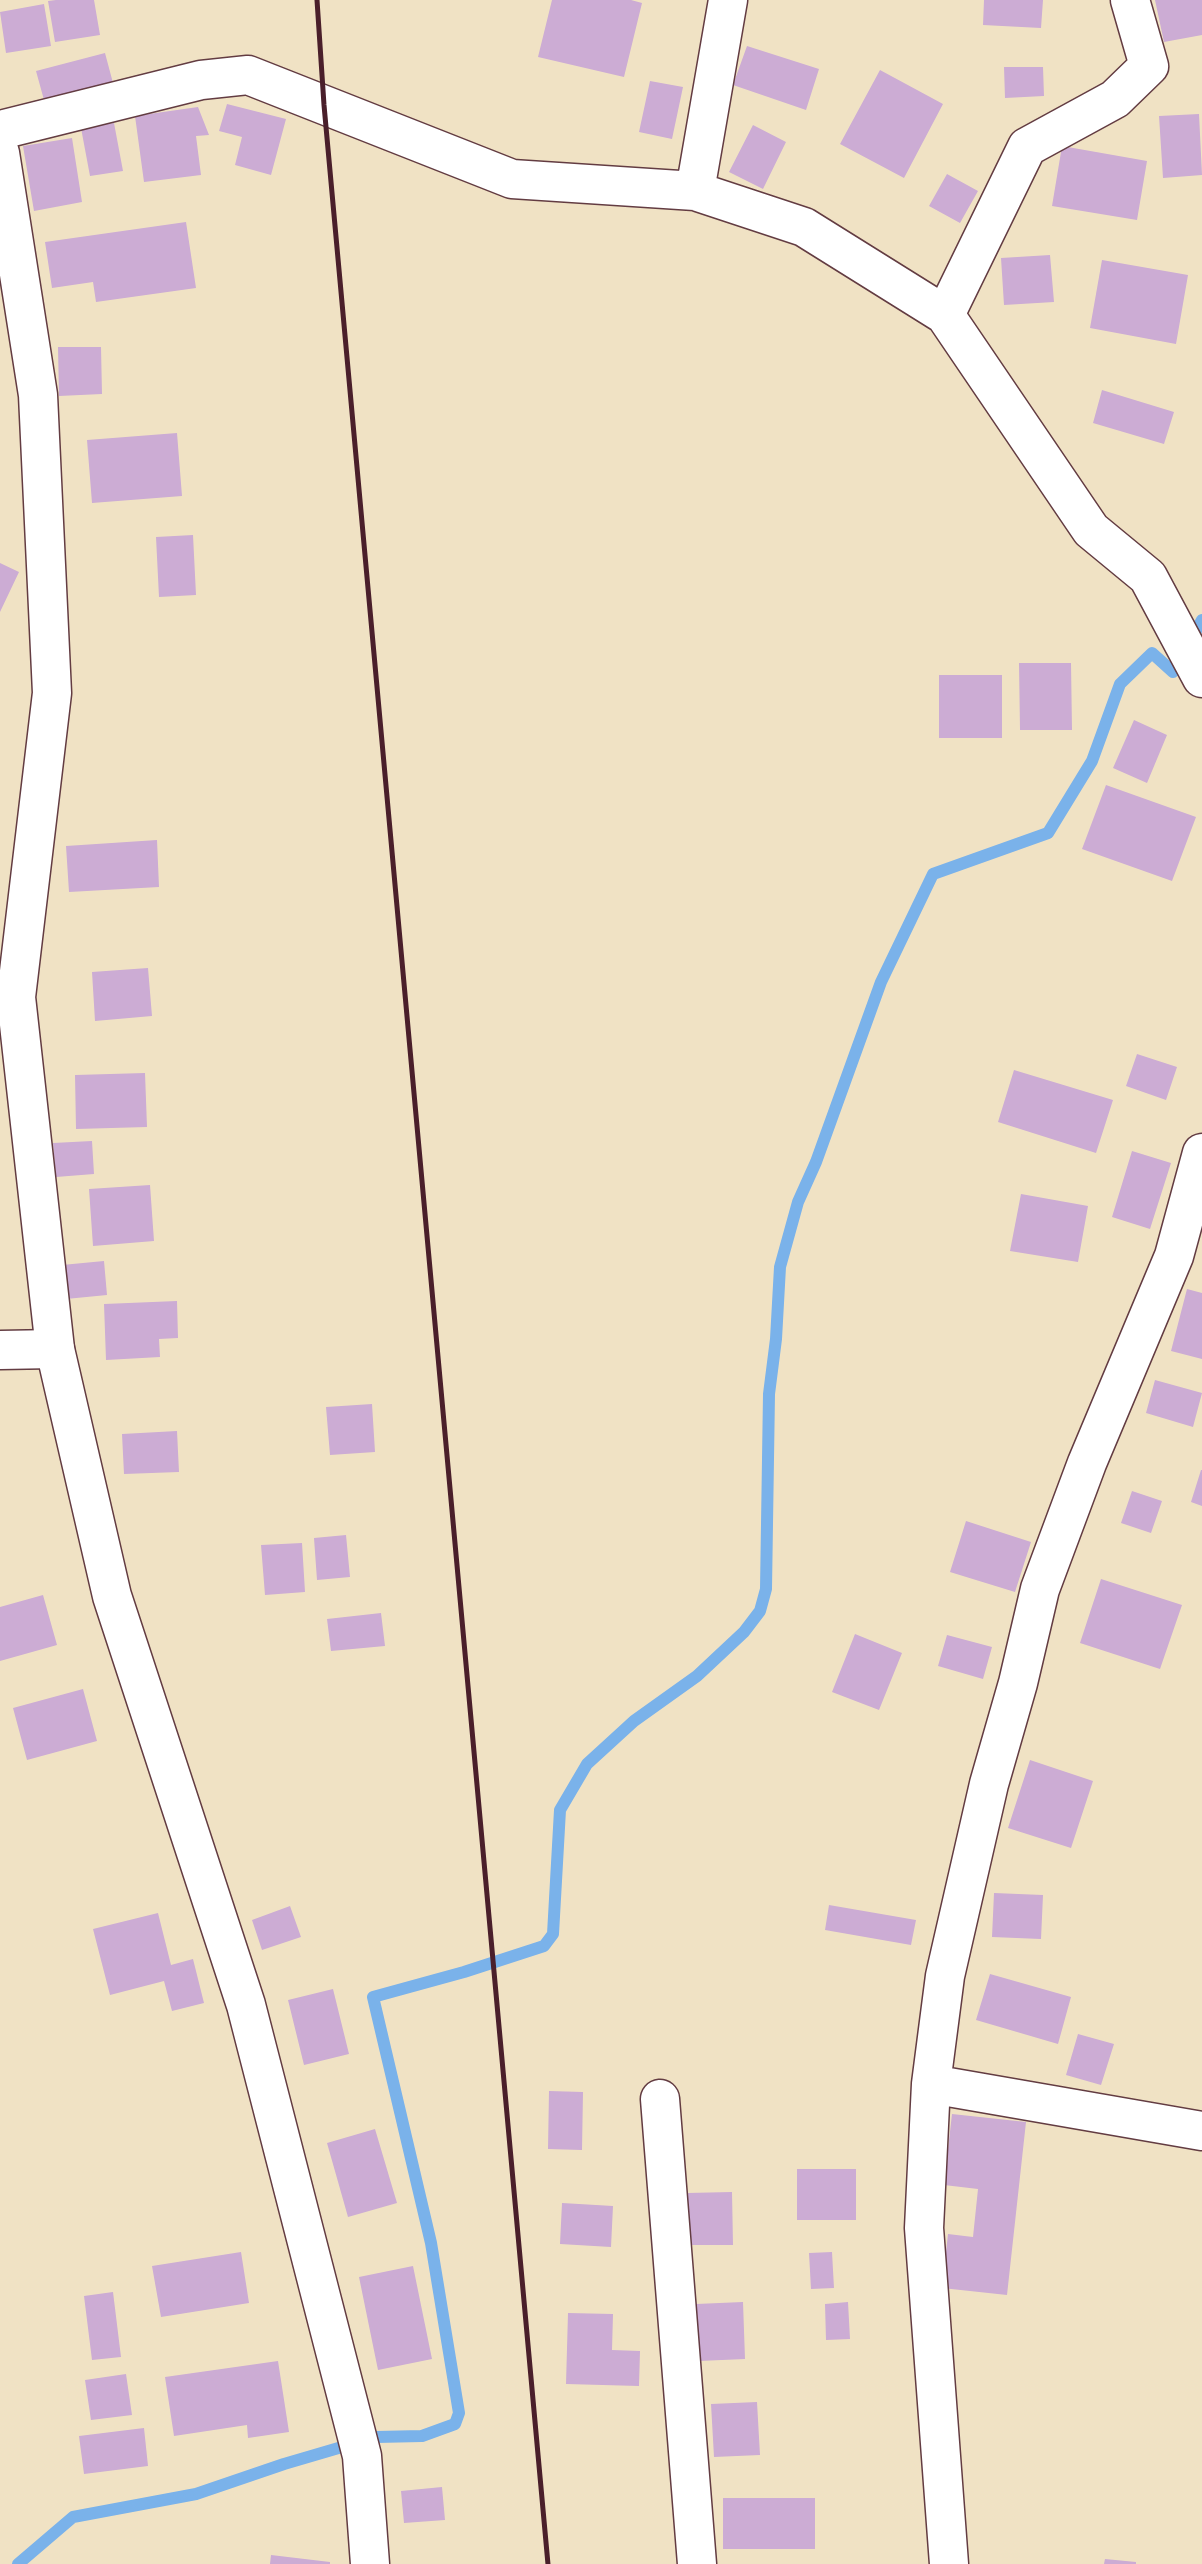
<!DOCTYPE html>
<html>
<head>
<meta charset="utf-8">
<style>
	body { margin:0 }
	canvas { display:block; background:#f0e2c4 }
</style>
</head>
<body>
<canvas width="1202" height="2564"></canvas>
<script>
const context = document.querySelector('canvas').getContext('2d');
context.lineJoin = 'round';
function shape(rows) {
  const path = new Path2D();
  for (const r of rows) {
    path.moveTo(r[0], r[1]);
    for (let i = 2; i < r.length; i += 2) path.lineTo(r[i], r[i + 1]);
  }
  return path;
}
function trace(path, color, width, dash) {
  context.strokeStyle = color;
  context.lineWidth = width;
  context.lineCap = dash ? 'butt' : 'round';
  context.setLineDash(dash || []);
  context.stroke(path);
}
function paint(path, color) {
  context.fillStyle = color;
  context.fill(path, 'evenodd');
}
trace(shape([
	[18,2564,73,2517,196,2494,284,2464,376,2437,422,2436,455,2424,459,2413,431,2243,373,1997,464,1972,544,1946,553,1934,560,1810,587,1764,634,1721,697,1676,744,1632,760,1611,766,1589,769,1394,776,1339,780,1267,798,1202,816,1162,881,982,933,874,1048,833,1092,761,1120,684,1152,653,1173,672,1202,620]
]), '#7ab2ea', 12);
paint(shape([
	[56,0,94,0,100,35,55,42,48,1],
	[552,0,631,0,642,3,624,77,538,57],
	[984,0,1043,0,1041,28,983,25],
	[1155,0,1202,0,1202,35,1164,42],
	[44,4,51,46,6,53,0,12],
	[747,46,819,69,806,110,733,85],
	[105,53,113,83,44,100,36,71],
	[1004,67,1043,67,1044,96,1005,98],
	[880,70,943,104,904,178,840,144],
	[650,81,683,87,672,139,639,132],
	[227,104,286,119,271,175,235,165,242,137,219,131],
	[198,107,209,135,196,136,201,175,144,182,135,116],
	[1199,114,1202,175,1163,178,1159,116],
	[114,123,123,171,90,176,81,128],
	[753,125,786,142,763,189,729,172],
	[72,138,82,202,34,211,23,146],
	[1062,146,1147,161,1137,220,1052,206],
	[947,174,978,191,960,223,929,206],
	[186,222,196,288,96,302,93,282,52,288,45,242],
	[1050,255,1054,302,1004,305,1001,258],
	[1102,260,1188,275,1176,344,1090,328],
	[58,347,101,347,102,394,59,396],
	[1102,390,1174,412,1164,444,1093,423],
	[177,433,182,496,92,503,87,440],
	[193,535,196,595,159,597,156,537],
	[0,563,19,572,0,612],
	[1019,663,1071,663,1072,730,1020,730],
	[939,675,1002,675,1002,738,939,738],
	[1134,720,1167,735,1147,783,1113,768],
	[1106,785,1196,817,1172,881,1082,849],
	[157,840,159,887,69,892,66,846],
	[148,968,152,1016,95,1021,92,972],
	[1137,1054,1177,1067,1166,1100,1126,1086],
	[1014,1070,1113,1100,1096,1153,998,1122],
	[145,1073,147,1127,76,1129,75,1075],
	[92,1141,94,1174,56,1177,53,1143],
	[1132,1151,1171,1163,1150,1229,1112,1217],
	[150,1185,154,1241,93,1246,89,1189],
	[1021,1194,1088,1206,1078,1262,1010,1251],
	[104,1261,107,1295,66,1299,62,1265],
	[1187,1289,1202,1293,1202,1359,1171,1351],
	[177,1301,178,1338,159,1339,160,1357,106,1360,104,1304],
	[1155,1380,1202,1393,1193,1427,1146,1413],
	[372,1404,375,1452,330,1455,326,1407],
	[177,1431,179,1472,124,1474,122,1434],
	[1201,1470,1202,1470,1202,1506,1191,1502],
	[1132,1491,1162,1501,1151,1533,1121,1523],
	[966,1521,1031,1542,1015,1592,950,1572],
	[346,1535,350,1577,317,1580,314,1538],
	[302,1543,305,1592,265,1595,261,1545],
	[1101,1579,1182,1605,1160,1669,1080,1643],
	[43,1595,57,1645,0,1661,0,1607],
	[381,1613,385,1646,331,1651,327,1619],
	[855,1634,902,1653,879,1710,832,1692],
	[947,1635,992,1647,983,1679,938,1666],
	[83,1689,97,1741,27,1760,13,1708],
	[1030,1760,1093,1781,1071,1848,1008,1828],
	[994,1893,1043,1895,1041,1939,992,1937],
	[829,1905,916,1920,911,1945,825,1930],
	[290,1906,301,1937,262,1950,252,1920],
	[158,1913,171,1965,193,1959,204,2003,172,2011,164,1981,110,1995,93,1929],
	[990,1974,1071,1997,1058,2044,976,2020],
	[333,1989,349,2054,304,2065,288,2000],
	[1078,2034,1114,2044,1101,2085,1066,2075],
	[549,2091,583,2092,582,2150,548,2149],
	[952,2114,1026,2122,1007,2295,942,2288,948,2234,973,2237,978,2189,944,2185],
	[375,2129,397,2203,348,2217,327,2143],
	[797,2169,856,2169,856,2220,797,2220],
	[732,2192,733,2245,688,2245,687,2193],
	[562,2203,613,2206,611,2247,560,2244],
	[241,2252,249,2303,161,2317,152,2266],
	[832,2252,834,2288,811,2289,809,2253],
	[413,2266,432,2359,378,2370,359,2277],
	[113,2292,121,2357,92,2360,84,2296],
	[743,2302,745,2359,699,2361,696,2304],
	[848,2302,850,2339,826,2340,825,2304],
	[568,2313,613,2314,612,2350,640,2351,639,2386,566,2384],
	[278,2361,289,2432,248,2438,247,2425,174,2436,165,2377],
	[126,2374,132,2415,91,2420,85,2380],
	[757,2402,760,2455,714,2457,711,2404],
	[144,2428,148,2466,84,2474,79,2436],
	[442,2487,445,2520,404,2523,401,2491],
	[723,2498,815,2498,815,2549,723,2549],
	[271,2555,330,2562,330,2564,270,2564],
	[1105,2559,1136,2562,1136,2564,1104,2564]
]), '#ccacd4');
const minor = shape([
	[0,130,201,80,248,75,512,179,695,191,804,227,945,315,1091,530,1148,577,1202,678],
	[695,191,728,0],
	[945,315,1027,147,1115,99,1149,66,1130,0],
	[0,1350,55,1349],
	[931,2084,1202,2131],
	[660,2099,697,2564],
	[949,2564,924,2228,931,2084,945,1976,989,1784,1018,1683,1040,1589,1087,1463,1174,1256,1202,1153]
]);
const tertiary = shape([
	[0,153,38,395,52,693,16,997,55,1349,112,1596,246,2005,362,2456,370,2564]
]);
trace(minor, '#633c42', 41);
trace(tertiary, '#633c42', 41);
trace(minor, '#fff', 38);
trace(tertiary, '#fff', 38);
trace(shape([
	[317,0,324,105,548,2564]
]), '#4a1f2b', 5);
</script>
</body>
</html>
